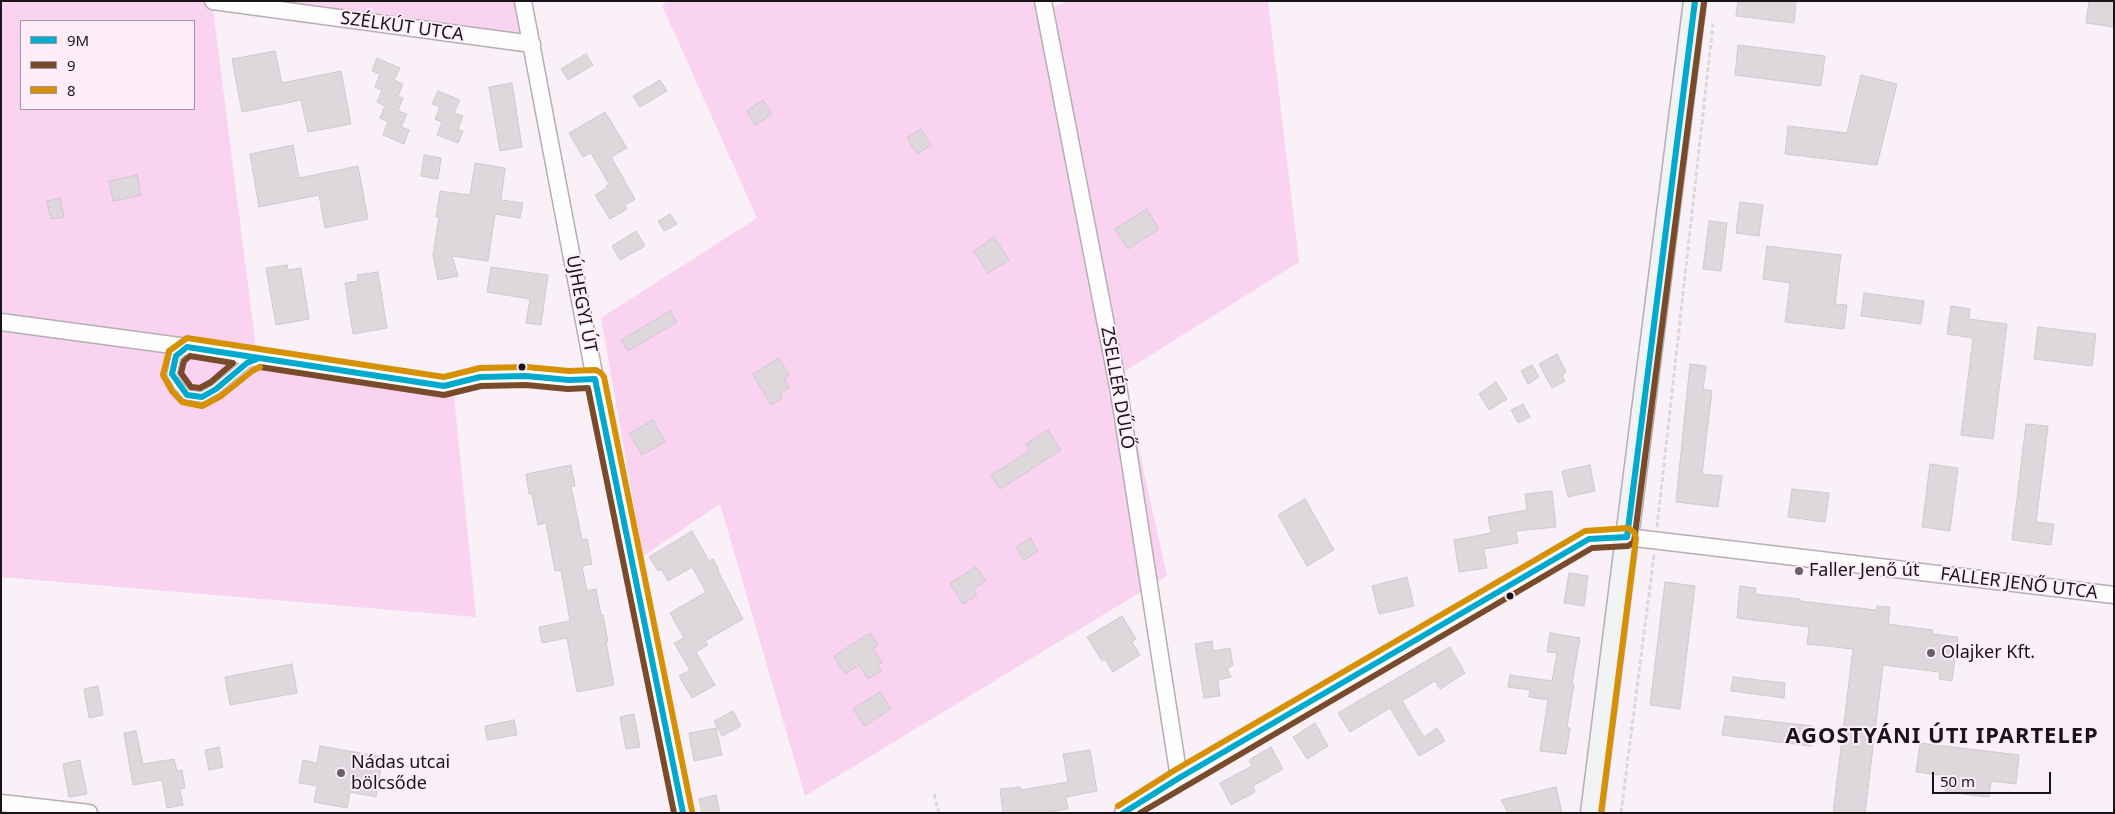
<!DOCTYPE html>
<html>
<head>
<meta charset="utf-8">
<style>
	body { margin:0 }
	#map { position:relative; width:2115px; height:814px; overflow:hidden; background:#faf0f7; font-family:"Noto Sans",sans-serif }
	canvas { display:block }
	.frame { position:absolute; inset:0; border:2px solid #1a1418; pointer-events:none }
	.legend { position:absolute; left:20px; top:20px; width:175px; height:90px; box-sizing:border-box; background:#fdedf8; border:1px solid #a2969e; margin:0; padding:6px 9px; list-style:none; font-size:15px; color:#1a1418 }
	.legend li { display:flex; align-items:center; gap:10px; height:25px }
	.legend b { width:25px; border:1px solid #a2969e }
	.scale { position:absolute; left:1932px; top:772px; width:119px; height:22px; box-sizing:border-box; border:2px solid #1a1418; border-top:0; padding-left:6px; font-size:15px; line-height:18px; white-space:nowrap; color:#1a1418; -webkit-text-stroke:4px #fdedf8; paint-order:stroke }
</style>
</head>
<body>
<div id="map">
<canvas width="2115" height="814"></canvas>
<div class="frame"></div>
<ul class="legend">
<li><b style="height:6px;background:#00a9ce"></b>9M</li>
<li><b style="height:6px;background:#7a4b2a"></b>9</li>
<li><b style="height:6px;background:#d69004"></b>8</li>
</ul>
<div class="scale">50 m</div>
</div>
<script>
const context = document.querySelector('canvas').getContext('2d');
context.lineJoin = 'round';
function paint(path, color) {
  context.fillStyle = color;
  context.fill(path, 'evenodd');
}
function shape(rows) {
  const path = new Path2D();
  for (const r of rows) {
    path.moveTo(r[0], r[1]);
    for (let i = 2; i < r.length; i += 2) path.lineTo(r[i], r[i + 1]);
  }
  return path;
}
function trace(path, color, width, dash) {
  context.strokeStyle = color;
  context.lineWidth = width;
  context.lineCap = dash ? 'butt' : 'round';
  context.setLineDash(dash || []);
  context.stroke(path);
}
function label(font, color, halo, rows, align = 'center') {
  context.font = font + ' "Noto Sans",sans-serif';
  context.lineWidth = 4;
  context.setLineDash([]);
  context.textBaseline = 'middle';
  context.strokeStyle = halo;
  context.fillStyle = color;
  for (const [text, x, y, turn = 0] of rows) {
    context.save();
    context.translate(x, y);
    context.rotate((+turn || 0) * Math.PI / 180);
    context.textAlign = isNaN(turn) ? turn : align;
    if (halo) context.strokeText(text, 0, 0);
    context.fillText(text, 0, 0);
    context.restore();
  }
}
paint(shape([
	[1,1,212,1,257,356,452,376,476,617,1,577],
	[21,21,194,21,194,109,21,109],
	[222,1,514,1,524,44],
	[669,1,1043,1,1045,11,1067,1,1268,1,1299,262,1122,373,1167,576,805,796,720,504,643,556,601,318,757,218,662,5]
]), '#f9d3ef');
const building = shape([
	[1738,1,1796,1,1794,23,1736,16,1738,1],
	[2089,1,2114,1,2114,27,2086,23,2089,1],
	[1738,45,1825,56,1821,86,1735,75,1738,45],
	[275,51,282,83,341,71,351,124,308,132,301,100,242,112,232,59,275,51],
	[586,54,593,65,568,80,561,69,586,54],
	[377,58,400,68,394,80,403,84,398,96,403,98,398,111,407,114,401,127,409,130,404,144,383,135,388,122,380,118,385,106,377,102,382,90,375,87,380,74,372,71,377,58],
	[1861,75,1897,84,1877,165,1785,154,1788,126,1847,133,1861,75],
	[660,80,667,91,640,107,633,96,660,80],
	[512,83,522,147,500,151,489,87,512,83],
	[438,91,460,100,454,113,463,116,458,129,463,131,458,143,437,135,442,122,435,119,440,107,432,104,438,91],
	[763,100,772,114,755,125,747,111,763,100],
	[605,112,627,148,611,157,635,199,625,205,627,209,610,219,595,195,607,188,606,186,609,184,591,153,583,157,569,133,605,112],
	[921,129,931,145,917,154,907,138,921,129],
	[293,145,299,178,358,166,368,219,325,228,319,195,259,207,250,154,293,145],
	[424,155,441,158,438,179,421,176,424,155],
	[475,163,505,168,501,200,523,203,520,218,495,214,488,261,452,256,458,276,438,280,433,255,439,217,436,217,440,191,470,195,475,163],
	[137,175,141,195,113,201,109,181,137,175],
	[60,198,64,217,51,219,47,201,60,198],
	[1740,202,1763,205,1759,236,1736,233,1740,202],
	[1147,209,1159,229,1128,249,1115,229,1147,209],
	[670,214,677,224,664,231,658,221,670,214],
	[1709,221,1727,223,1721,271,1703,269,1709,221],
	[636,231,645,246,620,260,612,246,636,231],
	[994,237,1009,260,988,273,974,251,994,237],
	[1767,246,1841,255,1835,304,1847,305,1844,329,1785,322,1790,283,1763,279,1767,246],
	[287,265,288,270,301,268,309,319,276,325,266,268,287,265],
	[491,267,548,275,541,325,526,323,530,299,487,292,491,267],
	[378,272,387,328,353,334,345,283,358,281,357,275,378,272],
	[1864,293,1924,301,1921,324,1861,316,1864,293],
	[1951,306,1970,309,1969,319,2007,324,1993,439,1961,435,1973,338,1947,334,1951,306],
	[670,311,677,322,628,351,621,340,670,311],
	[2038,327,2096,334,2092,366,2034,359,2038,327],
	[1557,354,1566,372,1562,375,1565,381,1552,388,1539,364,1557,354],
	[779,358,789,375,784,378,790,388,780,393,782,398,771,405,753,374,779,358],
	[1690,364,1706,366,1703,389,1712,391,1702,474,1722,476,1718,507,1676,502,1690,364],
	[1532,365,1539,377,1528,384,1521,371,1532,365],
	[1496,382,1507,399,1489,410,1479,394,1496,382],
	[1523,404,1530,417,1518,423,1511,410,1523,404],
	[653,420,665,442,642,455,629,434,653,420],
	[2026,424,2048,426,2036,522,2054,524,2051,545,2012,540,2026,424],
	[1048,430,1061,450,1000,489,991,475,1030,451,1026,444,1048,430],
	[1930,464,1958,468,1950,531,1922,527,1930,464],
	[571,465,575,486,571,486,582,540,587,539,592,564,582,566,587,591,596,589,601,615,603,615,608,642,606,642,614,685,577,692,567,638,542,643,539,627,570,621,561,570,555,571,546,523,538,525,532,494,529,494,526,474,571,465],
	[1590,465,1595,491,1568,497,1562,471,1590,465],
	[1792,489,1829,493,1825,522,1788,517,1792,489],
	[1552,491,1556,527,1516,531,1518,543,1484,549,1487,568,1459,572,1454,540,1491,533,1488,517,1527,510,1525,494,1552,491],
	[1305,499,1334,550,1307,566,1278,515,1305,499],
	[692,531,709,561,713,559,719,570,718,571,743,619,705,641,708,645,696,652,715,685,692,698,679,676,690,670,674,643,684,638,670,613,706,592,692,567,668,581,661,569,658,571,649,557,692,531],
	[1030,538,1038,551,1024,560,1016,547,1030,538],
	[976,567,986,581,973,589,977,595,963,604,950,583,976,567],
	[1569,573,1588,576,1584,606,1564,603,1569,573],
	[1407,577,1414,606,1379,614,1372,586,1407,577],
	[1665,582,1695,586,1680,709,1650,705,1665,582],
	[1740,586,1756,588,1755,594,1800,599,1800,601,1876,610,1877,606,1890,607,1888,624,1933,630,1932,634,1958,637,1952,681,1939,679,1940,672,1883,665,1865,813,1833,813,1853,649,1807,644,1809,627,1737,618,1740,586],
	[1122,616,1136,639,1132,642,1140,655,1113,672,1105,659,1102,661,1087,637,1122,616],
	[870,633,878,645,873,648,882,663,877,665,881,671,868,679,859,665,845,674,834,656,870,633],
	[1550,633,1580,638,1572,684,1574,684,1567,727,1570,728,1566,754,1540,751,1548,700,1529,697,1530,690,1508,687,1510,675,1552,681,1557,653,1547,652,1550,633],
	[1212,641,1213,651,1230,648,1233,665,1227,669,1231,677,1218,680,1220,696,1204,698,1195,644,1212,641],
	[1450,647,1465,673,1440,689,1435,681,1402,701,1424,737,1437,728,1445,741,1419,756,1390,708,1350,732,1338,713,1450,647],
	[292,664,297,693,230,705,225,677,292,664],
	[1733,677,1785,683,1784,698,1731,691,1733,677],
	[98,686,103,715,89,718,84,689,98,686],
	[880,692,891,709,864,726,853,709,880,692],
	[733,711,741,726,722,736,714,721,733,711],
	[634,714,640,747,626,749,620,717,634,714],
	[1725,716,1813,726,1811,746,1722,735,1725,716],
	[514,720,517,735,487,740,485,726,514,720],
	[1315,723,1328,746,1307,759,1293,737,1315,723],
	[716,728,722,755,694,761,689,733,716,728],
	[136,731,143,764,174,759,177,771,182,770,185,788,180,789,183,805,167,808,162,780,133,785,124,733,136,731],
	[1920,743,2019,755,2016,784,1991,781,1989,797,1945,792,1947,776,1916,772,1920,743],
	[320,746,383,757,376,797,350,792,347,808,314,802,317,786,299,783,303,760,317,763,320,746],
	[219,747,223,767,209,770,205,750,219,747],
	[1271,747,1283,769,1253,786,1255,792,1231,805,1220,783,1252,766,1249,760,1271,747],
	[1090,750,1097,791,1066,797,1068,809,1043,813,1003,813,1000,789,1020,787,1021,790,1068,782,1063,754,1090,750],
	[80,760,87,794,69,797,63,764,80,760],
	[1556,787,1562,813,1508,813,1501,800,1556,787],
	[716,795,720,813,702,813,699,799,716,795]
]);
paint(building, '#ded7dc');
trace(building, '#d0c9ce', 1);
const service = shape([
	[187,347,176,356,172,374,179,386,187,395,202,397,216,389,247,363,256,360]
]);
const minor = shape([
	[213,1,532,44],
	[523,1,595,379,683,813],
	[1043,1,1119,392,1179,778],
	[1,322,187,347,444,386,480,377,526,376,569,380,595,379],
	[1,803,89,813],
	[1123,813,1179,778,1589,539,1627,537,2114,595]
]);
const secondary = shape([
	[1592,813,1695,1]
]);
trace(service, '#b5aeb3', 11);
trace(minor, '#b5aeb3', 19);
trace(secondary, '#b5aeb3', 25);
trace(shape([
	[1657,527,1713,24],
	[934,794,939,813],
	[1621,813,1654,555]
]), '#dbd8da', 3, [5, 2.5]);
trace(service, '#fefdfe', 9);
trace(minor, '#fefdfe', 16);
trace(secondary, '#f1f3f4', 22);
trace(shape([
	[259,358,247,363,216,389,202,397,187,395,172,374,176,356,187,347,444,386,480,377,526,376,569,380,595,379,683,813],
	[1123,813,1179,778,1589,539,1627,537,1695,1]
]), '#00a9ce', 6);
trace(shape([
	[190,356,233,363,211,382,200,388,191,387,181,373,184,361,190,356],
	[260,367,444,395,481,386,526,385,568,389,588,388,674,813],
	[1140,813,1592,548,1628,546,1634,542,1704,2]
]), '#7a4b2a', 6);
trace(shape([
	[260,367,252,371,221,396,202,406,182,402,172,391,163,375,169,351,187,338,444,377,480,368,527,367,569,371,596,370,601,373,604,377,692,811],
	[1118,806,1175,770,1585,531,1628,528,1634,532,1636,538,1601,813]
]), '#d69004', 6);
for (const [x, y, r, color] of [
	[522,367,4.5,"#1a1418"],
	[1799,571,5,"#686166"],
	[1510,596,4.5,"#1a1418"],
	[1931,653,5,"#686166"],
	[341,773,5,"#686166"]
]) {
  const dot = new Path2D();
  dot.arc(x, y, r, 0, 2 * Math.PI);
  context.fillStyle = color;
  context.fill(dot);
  trace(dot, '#fdedf8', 2);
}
label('18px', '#1a1418', '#fdedf8', [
	["SZÉLKÚT UTCA",402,27,8],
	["ÚJHEGYI ÚT",581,304,79],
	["ZSELLÉR DŰLŐ",1117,388,80],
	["FALLER JENŐ UTCA",2019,584,7]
]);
label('18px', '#1a1418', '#fdedf8', [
	["Faller Jenő út",1809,571],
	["Olajker Kft.",1941,653],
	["Nádas utcai",351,763],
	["bölcsőde",351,784]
], 'left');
context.letterSpacing = '1px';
label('bold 22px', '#1a1418', '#fdedf8', [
	["AGOSTYÁNI ÚTI IPARTELEP",1942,737]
]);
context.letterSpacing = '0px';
</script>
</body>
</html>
